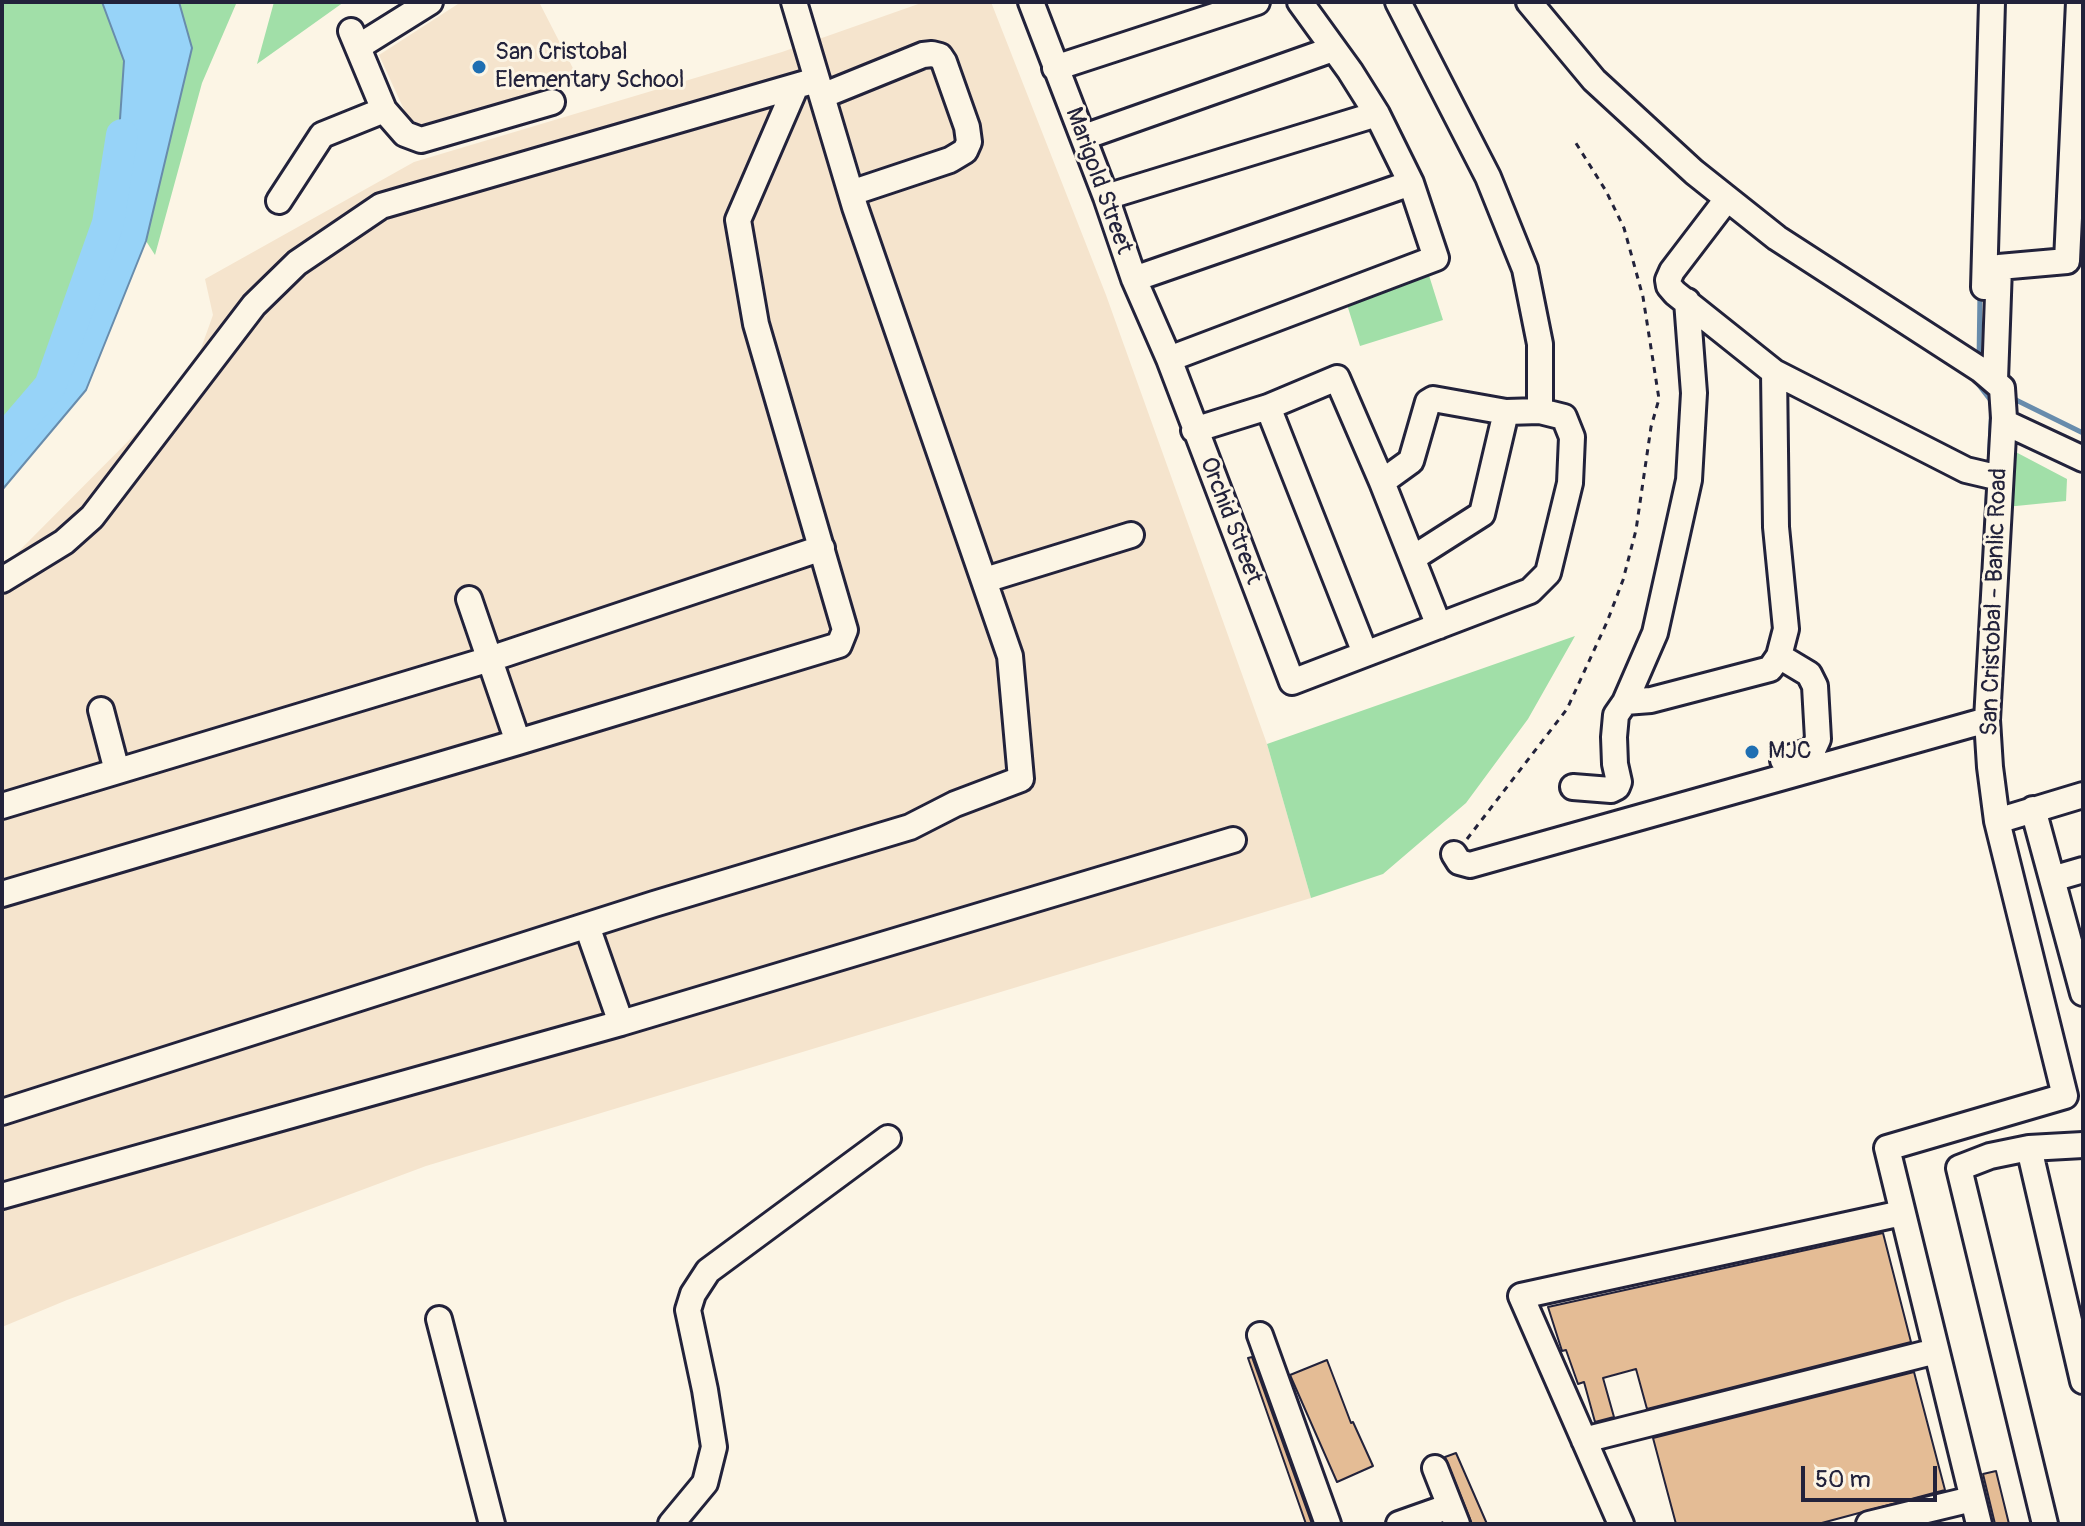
<!DOCTYPE html>
<html>
<head>
<meta charset="utf-8">
<style>
	body { margin:0 }
	#map { position:relative; width:2085px; height:1526px; overflow:hidden; background:#fcf5e5; font-family:Pangolin,sans-serif }
	canvas { display:block }
	.frame { position:absolute; inset:0; border:4px solid #22223b; pointer-events:none }
	.scale { position:absolute; left:1801px; top:1466px; width:136px; height:36px; box-sizing:border-box; border:4px solid #22223b; border-top:0; padding-left:10px; font-size:24px; line-height:28px; white-space:nowrap; color:#22223b; -webkit-text-stroke:6px #fcf5e5; paint-order:stroke }
</style>
</head>
<body>
<div id="map">
<canvas width="2085" height="1526"></canvas>
<div class="frame"></div>
<div class="scale">50 m</div>
</div>
<script>
const context = document.querySelector('canvas').getContext('2d');
context.lineJoin = 'round';
function paint(path, color) {
  context.fillStyle = color;
  context.fill(path, 'evenodd');
}
function shape(rows) {
  const path = new Path2D();
  for (const r of rows) {
    path.moveTo(r[0], r[1]);
    for (let i = 2; i < r.length; i += 2) path.lineTo(r[i], r[i + 1]);
  }
  return path;
}
function trace(path, color, width, dash) {
  context.strokeStyle = color;
  context.lineWidth = width;
  context.lineCap = dash ? 'butt' : 'round';
  context.setLineDash(dash || []);
  context.stroke(path);
}
function label(font, color, halo, rows, align = 'center') {
  context.font = font + ' Pangolin,sans-serif';
  context.lineWidth = 6;
  context.setLineDash([]);
  context.textBaseline = 'middle';
  context.strokeStyle = halo;
  context.fillStyle = color;
  for (const [text, x, y, turn = 0] of rows) {
    context.save();
    context.translate(x, y);
    context.rotate((+turn || 0) * Math.PI / 180);
    context.textAlign = isNaN(turn) ? turn : align;
    if (halo) context.strokeText(text, 0, 0);
    context.fillText(text, 0, 0);
    context.restore();
  }
}
paint(shape([
	[461,2,539,2,579,80,412,127,379,55],
	[924,2,991,2,1106,295,1267,744,1311,898,426,1166,67,1300,2,1327,2,561,12,558,190,379,213,315,205,279,414,162,782,52]
]), '#f5e4cd');
paint(shape([
	[2,2,102,2,124,61,111,250,39,404,2,445],
	[179,2,236,4,202,83,155,255,146,241,192,49],
	[274,2,344,2,257,64],
	[1427,269,1443,320,1360,346,1344,295],
	[2010,449,2067,479,2066,501,2006,507],
	[1575,636,1528,719,1466,803,1383,874,1311,898,1267,744]
]), '#a1dfa8');
const water = shape([
	[102,2,179,2,192,48,146,241,86,390,2,490,2,445,39,404,111,250,124,61,102,2]
]);
paint(water, '#97d3f8');
trace(water, '#688cac', 2);
trace(shape([
	[1979,361,1980,291],
	[1975,380,1992,402,1989,468],
	[2014,399,2083,433],
	[1987,504,1988,482]
]), '#688cac', 5);
trace(shape([
	[2,442,50,386,108,223,122,135]
]), '#97d3f8', 32);
const building = shape([
	[1883,1233,1911,1342,1647,1409,1636,1369,1603,1378,1614,1417,1595,1422,1584,1382,1578,1384,1566,1350,1562,1351,1548,1307,1883,1233],
	[1252,1357,1312,1524,1306,1524,1248,1358,1252,1357],
	[1327,1360,1351,1423,1353,1422,1373,1466,1337,1482,1290,1375,1327,1360],
	[1914,1372,1945,1490,1818,1524,1676,1524,1653,1438,1914,1372],
	[1456,1453,1487,1524,1472,1524,1445,1457,1456,1453],
	[1996,1471,2009,1524,1995,1524,1983,1474,1996,1471]
]);
paint(building, '#e4bc95');
trace(building, '#22223b', 2);
const minor = shape([
	[1031,2,1106,197,1134,279,1169,359,1292,682,1530,591,1548,573,1570,483,1572,437,1564,417,1540,411,1506,412,1433,399,1428,402,1411,461,1382,482],
	[1398,2,1488,177,1525,269,1540,344,1540,411],
	[1529,2,1594,80,1694,172,1777,238,1981,370,2002,388,2004,418,1987,720,1990,767,1997,821,2065,1096,1887,1148,1979,1524],
	[351,31,384,110,405,134,421,140,552,102],
	[358,47,430,2],
	[1055,68,1257,2],
	[822,96,923,55,932,54,940,56,944,62,967,127,969,142,965,151,950,160,851,193],
	[1084,137,1333,49],
	[1106,197,1377,114],
	[1727,199,1672,271,1668,280,1669,286,1675,293,1774,372,1966,470,2000,478],
	[279,201,322,135,384,110],
	[1134,279,1411,183],
	[1984,287,1992,2],
	[1169,359,1436,258,1411,183,1377,114,1350,71,1300,2],
	[1995,380,1999,267,2067,261,2079,2],
	[1268,407,1365,653],
	[2004,422,2083,459],
	[1194,430,1268,407,1337,378,1382,482,1439,626],
	[1413,558,1482,514,1506,412],
	[2,580,64,542,92,517,254,305,297,263,381,206,806,83],
	[985,580,1131,535],
	[469,599,518,742],
	[1779,656,1809,674,1815,686,1818,739,1813,750,1783,760],
	[1625,702,1651,700,1770,669,1779,656,1786,629,1776,527,1774,372],
	[101,710,117,771],
	[1573,787,1611,790,1617,787,1619,782,1615,764,1614,737,1616,715,1625,702,1655,633,1689,480,1694,393,1687,301],
	[2,806,490,659,822,548],
	[2033,809,2083,993],
	[1997,821,2083,795],
	[1454,854,1459,862,1470,865,1987,720],
	[2052,879,2083,870],
	[2,894,518,742,839,645,845,630,756,324,738,220,796,86],
	[621,1023,1233,840],
	[2,1112,654,904,910,827,955,804,1021,779,1010,656,855,207,794,2],
	[2029,1148,2083,1381],
	[2,1196,621,1023,587,926],
	[439,1319,492,1524],
	[1260,1335,1328,1524],
	[1584,1440,1936,1351],
	[1435,1468,1457,1524],
	[671,1524,705,1483,714,1447,705,1390,688,1310,693,1294,708,1271,888,1138],
	[1399,1524,1450,1506],
	[1621,1524,1521,1296,1902,1213],
	[1869,1524,1972,1499],
	[2045,1524,1959,1168,1990,1156,2029,1148,2083,1145]
]);
trace(minor, '#22223b', 30);
trace(shape([
	[1467,839,1567,709,1607,622,1623,580,1636,530,1651,427,1659,399,1643,297,1624,228,1606,191,1574,140]
]), '#22223b', 3, [6, 6]);
trace(minor, '#fcf5e5', 24);
for (const [x, y, r, color] of [
	[479,67,8,"#1f6fb2"],
	[1752,752,8,"#1f6fb2"]
]) {
  const dot = new Path2D();
  dot.arc(x, y, r, 0, 2 * Math.PI);
  context.fillStyle = color;
  context.fill(dot);
  trace(dot, '#fcf5e5', 3);
}
label('24px', '#22223b', '#fcf5e5', [
	["San Cristobal",495,53],
	["Elementary School",495,81],
	["MJC",1768,752]
], 'left');
label('24px', '#22223b', '#fcf5e5', [
	["Marigold Street",1098,181,70],
	["Orchid Street",1230,521,69],
	["San Cristobal - Banlic Road",1995,602,-88]
]);
</script>
</body>
</html>
